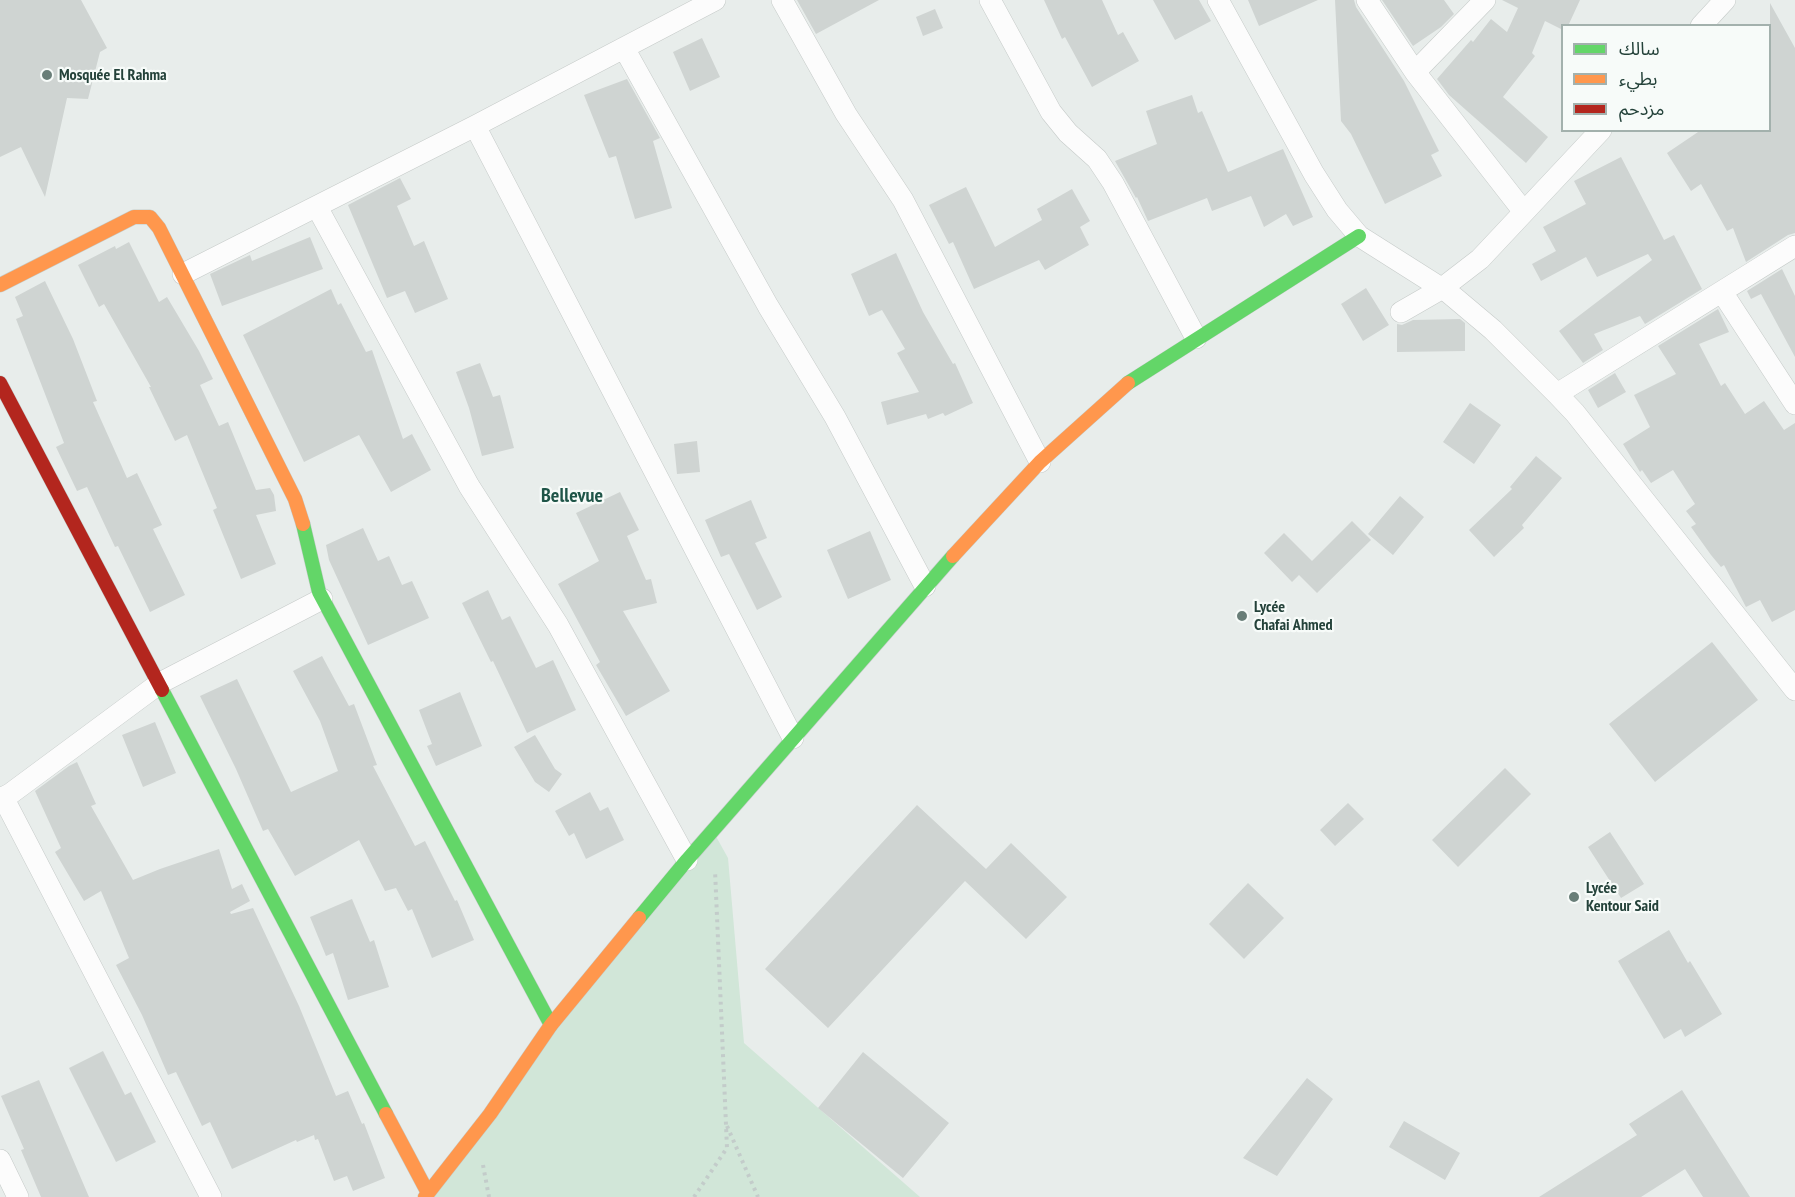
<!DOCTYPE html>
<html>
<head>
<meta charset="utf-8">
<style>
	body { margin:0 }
	#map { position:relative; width:1795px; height:1197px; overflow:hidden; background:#e8edeb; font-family:"PT Sans Narrow","Noto Sans Arabic",sans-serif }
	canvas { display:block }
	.legend { position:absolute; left:1561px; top:24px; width:210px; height:108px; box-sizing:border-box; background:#f7fbf9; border:2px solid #a3b1ad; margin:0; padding:8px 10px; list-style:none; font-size:18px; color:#24423a }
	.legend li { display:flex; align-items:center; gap:12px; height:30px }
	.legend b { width:30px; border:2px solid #a3b1ad }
</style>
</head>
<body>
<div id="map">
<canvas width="1795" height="1197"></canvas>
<ul class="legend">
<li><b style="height:8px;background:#63d668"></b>سالك</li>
<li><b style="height:8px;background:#ff974d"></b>بطيء</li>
<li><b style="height:8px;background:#b3261e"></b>مزدحم</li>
</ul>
</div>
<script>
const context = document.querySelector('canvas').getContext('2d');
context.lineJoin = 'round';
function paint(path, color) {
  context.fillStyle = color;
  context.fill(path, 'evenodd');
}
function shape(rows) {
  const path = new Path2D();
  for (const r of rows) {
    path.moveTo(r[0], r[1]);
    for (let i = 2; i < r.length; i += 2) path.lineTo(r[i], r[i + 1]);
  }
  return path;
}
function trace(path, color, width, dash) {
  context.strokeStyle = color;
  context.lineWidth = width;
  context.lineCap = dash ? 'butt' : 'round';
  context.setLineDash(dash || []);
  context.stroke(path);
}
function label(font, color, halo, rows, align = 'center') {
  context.font = font + ' "PT Sans Narrow",sans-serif';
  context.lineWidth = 4.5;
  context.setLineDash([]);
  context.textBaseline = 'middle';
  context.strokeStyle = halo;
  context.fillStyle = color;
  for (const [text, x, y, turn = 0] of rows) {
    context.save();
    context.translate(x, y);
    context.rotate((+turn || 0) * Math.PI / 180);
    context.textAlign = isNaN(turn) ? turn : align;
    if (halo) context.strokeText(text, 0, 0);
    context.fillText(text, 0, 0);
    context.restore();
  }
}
paint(shape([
	[713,831,728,858,744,1043,920,1197,425,1197]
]), '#d1e6d8');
paint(shape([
	[0,0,81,0,107,48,100,52,88,99,67,98,45,197,21,147,0,157],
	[797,0,879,0,816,34],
	[1044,0,1102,0,1118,35,1123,32,1139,61,1092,87,1065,37,1062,39],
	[1153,0,1199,0,1211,21,1175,40],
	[1248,0,1318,0,1259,26],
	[1335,0,1354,0,1356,7,1404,81,1439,151,1431,155,1442,176,1385,204,1351,134,1341,121],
	[1382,0,1444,0,1454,14,1441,27,1413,46],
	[1502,0,1580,0,1568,26,1563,26,1563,30,1545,21,1532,53,1535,56,1503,97,1548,137,1526,163,1449,95,1437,79,1471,40,1473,42,1491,19,1507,32,1518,8],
	[1770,3,1795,48,1795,233,1788,235,1746,262,1733,228,1727,231,1701,184,1691,191,1667,153,1701,130,1770,130],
	[935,9,943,28,923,36,916,17],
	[702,38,720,77,690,91,673,52],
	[627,79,660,138,653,141,672,208,635,219,616,156,609,158,584,95],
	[1192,95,1198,113,1202,111,1228,172,1283,149,1313,217,1293,226,1286,214,1264,227,1251,196,1212,211,1207,198,1148,221,1137,197,1136,198,1115,161,1157,144,1146,111],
	[1621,157,1664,240,1674,235,1702,289,1645,324,1640,316,1594,334,1603,350,1583,363,1559,331,1652,260,1648,254,1597,277,1586,257,1541,281,1532,264,1556,251,1543,227,1586,204,1574,181],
	[400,178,411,199,397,206,414,246,424,241,448,299,415,313,405,291,387,298,348,205],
	[966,187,995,247,1042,220,1037,209,1072,189,1090,221,1080,227,1089,245,1045,270,1039,260,974,289,953,242,949,244,929,205],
	[310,237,323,269,222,306,210,274,250,255,252,261],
	[129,242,159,302,167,297,199,351,213,379,200,385,219,426,228,422,256,490,270,488,274,495,276,511,256,515,276,564,241,579,213,510,217,508,187,435,175,441,149,387,151,387,104,304,99,307,78,265,115,246,116,249],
	[896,253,923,312,953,364,955,363,973,403,945,416,943,413,928,419,926,414,887,425,881,402,919,392,897,353,905,349,882,310,869,316,851,274],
	[1782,269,1795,296,1795,357,1761,294,1751,299,1747,291],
	[45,281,73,339,97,401,93,402,127,478,137,473,162,525,153,529,185,595,150,612,118,546,115,547,87,487,77,491,56,447,64,443,16,319,23,316,15,297],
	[1366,288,1389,325,1363,341,1341,304],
	[331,289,338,305,341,303,366,352,372,350,403,439,412,434,431,470,391,492,359,435,304,462,243,335],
	[1718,309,1729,332,1699,344,1721,386,1725,383,1745,414,1764,401,1784,430,1795,423,1795,610,1772,622,1760,600,1746,607,1724,565,1721,567,1711,555,1691,527,1696,524,1686,511,1695,504,1673,470,1651,483,1642,470,1640,472,1623,444,1650,427,1634,395,1676,374,1658,346],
	[1460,319,1465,323,1465,351,1397,352,1397,324,1402,325,1413,320],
	[480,363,493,397,500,395,514,448,482,456,469,408,456,372],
	[1615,373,1626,392,1598,408,1588,390],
	[1470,403,1501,425,1474,464,1443,442],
	[697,441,700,472,677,474,674,444],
	[1536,456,1562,478,1522,525,1524,528,1494,557,1469,530,1512,489,1510,487],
	[620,492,639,530,627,536,646,580,651,579,657,603,623,611,670,691,626,716,596,665,600,662,558,584,599,561,576,513],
	[1400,496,1424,517,1393,555,1368,534],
	[751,500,767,538,755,543,782,597,757,610,729,554,721,557,705,520],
	[1352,521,1371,540,1317,593,1299,575,1292,582,1264,553,1284,533,1312,561],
	[363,528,378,561,389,556,402,585,412,581,429,618,368,645,329,560,326,545],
	[870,531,891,580,848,599,827,550],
	[488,590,502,620,510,616,536,668,553,660,576,710,527,733,493,661,491,662,462,603],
	[1712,642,1758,700,1655,782,1609,724],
	[322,656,349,706,354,704,377,765,373,766,415,846,425,841,455,901,457,900,474,940,432,958,412,909,408,911,396,888,385,891,359,840,295,876,268,829,263,831,236,769,200,696,237,679,291,792,338,771,320,721,293,671],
	[460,692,482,746,436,766,427,746,432,744,419,710],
	[155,722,176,773,143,787,122,735],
	[535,735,555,769,562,774,549,792,535,782,514,747],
	[77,762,96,804,91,806,133,880,160,869,219,849,232,889,242,884,250,901,230,912,231,914,253,908,299,1006,336,1096,348,1091,362,1124,364,1123,385,1178,353,1191,347,1176,334,1181,318,1139,315,1140,314,1135,297,1142,296,1140,232,1169,210,1122,202,1126,176,1072,168,1075,142,1015,116,965,129,958,101,891,84,901,55,852,61,848,35,791,69,766],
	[1505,768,1531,794,1458,867,1432,840],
	[590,792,600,811,608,807,624,840,586,859,574,833,569,836,555,811],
	[1348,803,1364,819,1335,846,1320,830],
	[917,805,986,869,1011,843,1067,897,1026,939,965,881,828,1028,765,969],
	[1610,832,1644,884,1621,898,1588,847],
	[1248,883,1284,918,1244,959,1209,924],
	[352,899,370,942,374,940,389,987,348,1000,333,953,326,956,310,917],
	[1669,930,1688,963,1690,961,1722,1014,1685,1037,1681,1029,1664,1039,1618,961],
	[103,1051,125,1095,131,1092,156,1142,116,1162,69,1068],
	[863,1052,949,1123,903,1178,818,1108],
	[1307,1078,1333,1099,1277,1176,1243,1158],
	[39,1080,89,1197,41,1197,21,1150,24,1149,1,1096],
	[1682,1090,1750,1197,1703,1197,1685,1169,1641,1197,1539,1197,1637,1135,1629,1124],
	[1404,1121,1460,1153,1445,1180,1389,1147]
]), '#cfd4d2');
const street = shape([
	[782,0,846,114,903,200,1040,462],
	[990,0,1051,112,1068,133,1097,159,1113,183,1196,338],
	[1218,0,1314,174,1337,210,1359,236,1449,293,1493,330,1557,394,1575,413,1795,690],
	[1367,0,1415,72,1524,212],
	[1701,26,1725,0],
	[624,48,768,306,835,417,925,586],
	[1415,72,1485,0],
	[475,126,793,738],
	[317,207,469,486,558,625,687,860],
	[183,274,475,126,715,0],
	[1722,292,1795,404],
	[1401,312,1441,289,1480,259,1601,130],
	[1557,394,1795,246],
	[3,797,211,1197],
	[0,799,10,794,160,683,322,599],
	[0,1160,18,1197]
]);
const fast = shape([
	[1128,383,1359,236],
	[303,524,319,592,551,1025],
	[162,690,386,1114],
	[639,918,687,860,953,556]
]);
const slow = shape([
	[0,285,134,217,150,217,159,228,295,499,303,524],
	[953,556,1040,462,1128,383],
	[386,1114,428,1193],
	[425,1197,490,1114,551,1025,639,918]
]);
const jam = shape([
	[0,383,162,690]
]);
trace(street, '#c5cac8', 22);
trace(fast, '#c3cbc8', 15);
trace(slow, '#c3cbc8', 15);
trace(jam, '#c3cbc8', 15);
trace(shape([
	[727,1126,758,1197],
	[483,1165,489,1197],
	[694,1197,727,1148,715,870]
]), '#c3ccca', 4, [3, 4.5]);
trace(street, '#fcfcfc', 21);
trace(fast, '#63d668', 14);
trace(slow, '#ff974d', 14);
trace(jam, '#b3261e', 14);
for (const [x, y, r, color] of [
	[47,75,6,"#697e78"],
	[1242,616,6,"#697e78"],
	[1574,897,6,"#697e78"]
]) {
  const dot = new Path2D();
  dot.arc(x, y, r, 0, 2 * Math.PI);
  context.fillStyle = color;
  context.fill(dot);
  trace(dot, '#f7fbf9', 2);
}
label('bold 16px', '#24423a', '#f7fbf9', [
	["Mosquée El Rahma",59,75],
	["Lycée",1254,607],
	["Chafai Ahmed",1254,625],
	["Lycée",1586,888],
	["Kentour Said",1586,906]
], 'left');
label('bold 20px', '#1f5548', '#f7fbf9', [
	["Bellevue",572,496]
]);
</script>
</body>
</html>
